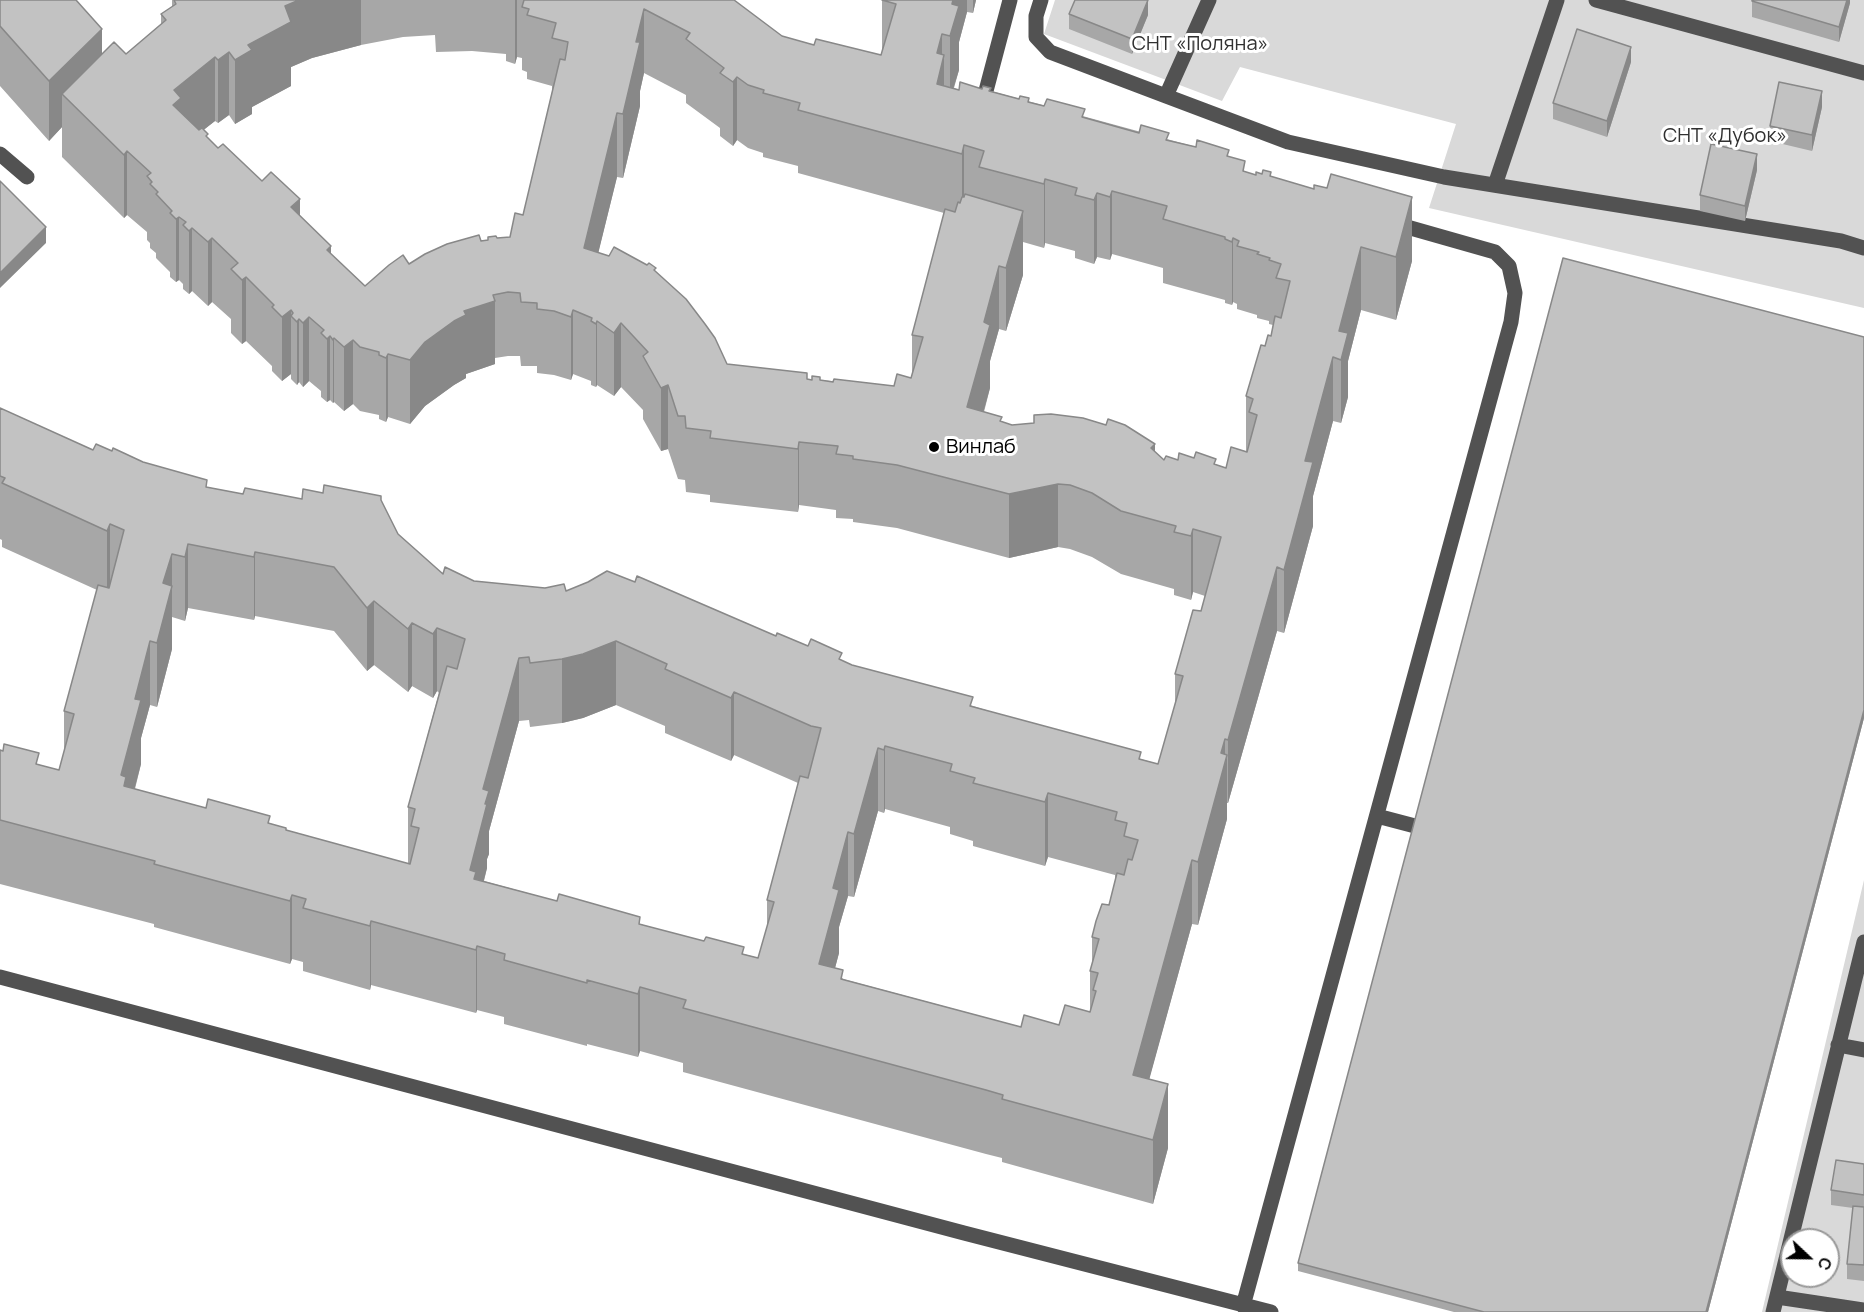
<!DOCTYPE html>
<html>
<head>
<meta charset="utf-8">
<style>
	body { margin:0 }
	#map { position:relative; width:1864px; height:1312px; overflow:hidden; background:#fff; font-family:Manrope,sans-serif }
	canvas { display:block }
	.north { position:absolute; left:1780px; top:1228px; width:60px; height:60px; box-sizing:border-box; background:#fff; border:2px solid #999; border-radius:50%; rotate:112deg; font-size:16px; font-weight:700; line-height:24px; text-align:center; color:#000 }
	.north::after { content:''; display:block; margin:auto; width:21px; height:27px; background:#000; clip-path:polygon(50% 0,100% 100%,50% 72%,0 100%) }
</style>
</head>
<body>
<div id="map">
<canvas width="1864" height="1312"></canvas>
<div class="north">С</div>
</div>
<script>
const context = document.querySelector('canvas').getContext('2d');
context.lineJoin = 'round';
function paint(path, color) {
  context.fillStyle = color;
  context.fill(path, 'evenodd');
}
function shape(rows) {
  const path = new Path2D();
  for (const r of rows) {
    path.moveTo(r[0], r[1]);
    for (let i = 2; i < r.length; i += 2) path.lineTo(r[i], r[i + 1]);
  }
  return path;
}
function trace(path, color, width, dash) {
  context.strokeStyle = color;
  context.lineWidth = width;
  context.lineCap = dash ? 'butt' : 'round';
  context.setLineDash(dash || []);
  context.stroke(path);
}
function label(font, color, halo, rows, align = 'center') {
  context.font = font + ' Manrope,sans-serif';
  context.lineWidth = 6;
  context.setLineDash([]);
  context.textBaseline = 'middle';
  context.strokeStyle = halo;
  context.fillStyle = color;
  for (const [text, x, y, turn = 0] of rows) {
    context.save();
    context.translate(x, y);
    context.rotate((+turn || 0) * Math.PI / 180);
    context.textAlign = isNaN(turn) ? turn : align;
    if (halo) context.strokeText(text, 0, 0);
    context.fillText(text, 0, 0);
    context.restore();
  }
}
paint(shape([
	[1055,0,1864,0,1864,308,1429,208,1456,124,1240,67,1222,101,1044,34],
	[1864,880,1864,1312,1762,1312],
	[1792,1240,1828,1240,1828,1276,1792,1276]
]), '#d9d9d9');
trace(shape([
	[1041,0,1036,16,1036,37,1050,52,1166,96],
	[1209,0,1166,96,1288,142,1444,177,1841,241,1864,248],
	[1596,0,1864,73],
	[982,106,1010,0],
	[0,154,27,177],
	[1495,185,1557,0],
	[1377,816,1415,826],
	[0,977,964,1233,1271,1312],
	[1838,1045,1864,1050],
	[1777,1297,1864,1310],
	[1243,1306,1511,322,1515,293,1509,266,1495,252,1393,223],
	[1773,1312,1864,942]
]), '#525252', 15);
paint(shape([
	[0,0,102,54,126,54,161,24,161,14,172,7,172,0,734,0,782,36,814,45,881,55,882,52,882,0,976,0,973,13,967,12,959,42,959,70,954,88,959,90,991,91,1229,156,1245,172,1256,175,1271,177,1412,261,1396,320,1361,310,1348,361,1348,397,1341,423,1333,421,1313,496,1313,526,1284,633,1277,631,1228,803,1227,803,1227,819,1198,925,1192,924,1149,1079,1168,1148,1153,1204,1002,1162,1002,1158,986,1154,683,1072,683,1063,640,1051,638,1057,587,1044,587,1046,504,1024,504,1017,477,1010,476,1013,371,985,370,990,303,971,303,962,292,959,290,964,154,927,154,924,0,884,0,750,39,765,59,770,64,753,64,711,97,590,2,547,2,540,0,539,0,408,93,450,112,451,207,487,243,494,302,499,323,493,381,501,398,534,443,574,474,581,566,591,635,582,852,665,973,706,1141,759,1158,764,1175,705,1175,674,1201,611,1205,596,1193,592,1191,600,1174,595,1174,589,1121,574,1092,557,1070,549,1058,547,1009,558,897,528,853,522,853,519,836,518,836,510,799,505,798,512,710,502,710,495,686,492,685,480,678,479,668,449,661,451,643,419,643,410,621,387,614,396,597,385,596,387,591,385,591,381,573,374,571,380,554,375,537,373,537,366,521,366,520,356,508,356,495,358,495,364,466,374,466,378,454,385,425,406,410,424,388,417,386,422,379,419,379,415,360,411,353,404,344,411,334,402,333,403,330,400,327,402,321,397,321,391,309,381,303,387,299,382,297,385,291,379,291,374,282,381,272,371,272,366,246,341,242,344,231,333,231,319,212,302,208,306,192,291,189,294,183,289,183,284,179,280,176,282,170,277,170,272,156,258,156,253,150,248,150,243,147,240,147,232,127,215,124,218,62,157,62,127,49,141,0,86],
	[435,35,436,52,472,51,506,54,506,61,515,64,517,57,522,58,522,70,527,72,527,79,552,86,552,92,523,215,510,237,481,241,409,264,365,286,331,254,300,216,218,148,208,138,203,130,215,121,218,123,229,115,235,124,252,114,252,107,291,86,291,67,312,58,361,45,403,37],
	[644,73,686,95,686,103,720,128,720,136,733,146,737,140,748,148,763,153,763,157,798,166,798,173,944,213,912,335,912,375,911,378,894,386,807,379,727,364,656,272,598,253,617,177,623,178,640,106,640,91],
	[1023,242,1044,248,1045,243,1075,251,1075,258,1094,264,1097,257,1110,260,1112,254,1163,268,1163,283,1225,300,1225,303,1232,305,1233,302,1237,304,1237,309,1257,315,1257,318,1269,321,1269,324,1273,325,1271,336,1265,346,1246,396,1246,451,1226,468,1216,465,1178,460,1164,460,1155,452,1012,425,1002,422,984,412,990,388,990,361,999,329,1006,331,1023,275],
	[188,608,254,620,255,616,334,631,367,671,374,665,408,692,412,686,433,698,437,691,439,693,408,807,408,864,286,831,270,823,206,808,135,789,141,764,141,738,150,705,157,707,172,649,172,617,185,621],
	[616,705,665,726,665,733,731,761,734,755,798,783,767,900,767,927,758,958,640,924,484,881,487,868,487,859,489,854,489,831,519,721,529,720,530,727,562,723,583,718],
	[885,809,950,827,950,834,973,841,973,846,1045,866,1048,857,1115,875,1115,883,1109,905,1092,937,1092,964,1090,971,1090,1012,1059,1025,1021,1027,843,979,835,968,839,953,839,927,848,896,854,897,878,811,884,813],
	[1850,0,1850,3,1839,42,1752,17,1752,1],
	[1069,14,1148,15,1132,54,1069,29],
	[1631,62,1607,137,1553,119,1553,103],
	[1822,107,1812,151,1770,141,1770,126],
	[1757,170,1745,221,1700,211,1700,195],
	[1864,337,1864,718,1708,1312,1454,1312,1298,1271,1298,1263],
	[1864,1164,1864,1281,1847,1279,1847,1264,1853,1208,1831,1205,1831,1190]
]), '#a7a7a7');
paint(shape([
	[299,0,361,0,361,45,312,58,291,67,291,86,252,107,252,114,235,124,235,60,285,6],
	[515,0,517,0,517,57,515,64],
	[953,0,967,0,967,12,959,42,959,70,950,99,950,36,952,4],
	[973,0,976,0,973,13],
	[1148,0,1148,15,1132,54,1132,39],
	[1847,0,1850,0,1850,3,1839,42,1839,27],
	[644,9,644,73,640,91,640,106,623,178,623,114,636,42],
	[102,29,102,88,62,94,62,127,49,141,49,81],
	[942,34,942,62,944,55,944,119,937,147,937,53],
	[1631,47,1631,62,1607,137,1607,121],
	[229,52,229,115,218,123,218,60],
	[215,57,215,121,181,148,173,168,174,90],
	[737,77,737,140,733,146,733,82],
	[1822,91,1822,107,1812,151,1812,135],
	[617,113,617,177,584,311,584,248],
	[964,145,964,209,962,218,962,154],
	[127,151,127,215,124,218,124,155],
	[1757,154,1757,170,1745,221,1745,206],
	[1045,179,1045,243,1044,248,1044,184],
	[1112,191,1112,254,1110,260,1110,197],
	[1097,193,1097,257,1094,264,1094,200],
	[1412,197,1412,261,1396,320,1396,257],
	[300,199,300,262,291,207],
	[1023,211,1023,275,1006,331,1006,268],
	[179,217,179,280,176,282,176,219],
	[46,227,46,243,0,288,0,273],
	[192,228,192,291,189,294,189,231],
	[212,238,212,302,208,306,208,242],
	[1233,238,1233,302,1232,305,1232,242],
	[331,246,331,309,327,250],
	[1361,247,1361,310,1348,361,1348,397,1341,423,1341,360,1339,331],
	[999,266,999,329,990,361,990,388,967,471,967,407,984,322],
	[246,277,246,341,242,344,242,280],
	[495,301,495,364,466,374,466,378,454,385,425,406,410,424,410,360,425,342,464,311],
	[291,310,291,374,282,381,282,317],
	[573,310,573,374,571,380,571,317],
	[309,317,309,381,303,387,303,323],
	[299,319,299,382,297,385,297,322],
	[597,321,597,385,596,387,596,324],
	[621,323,621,387,614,396,614,333],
	[330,336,330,400,327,402,327,339],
	[334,338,334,402,333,403,333,340],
	[353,340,353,404,344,411,344,347],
	[388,354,388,417,386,422,386,358],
	[1333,357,1333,421,1313,496,1313,526,1284,633,1284,570,1305,461],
	[668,385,668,449,661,451,661,388],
	[799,442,799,505,798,512,798,449],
	[1155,444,1155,508,1151,448],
	[1058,484,1058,547,1009,558,1009,494],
	[110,524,110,587,107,594,107,531],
	[1193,529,1193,592,1191,600,1191,536],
	[188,544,188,608,185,621,185,557],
	[255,552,255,616,254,620,254,557],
	[172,554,172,649,157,707,157,643,163,583],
	[1277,567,1277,631,1228,803,1228,740],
	[374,601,374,665,367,671,367,608],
	[412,623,412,686,408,692,408,629],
	[437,628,437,691,433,698,433,634],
	[150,641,150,705,141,738,141,764,126,821,121,775,135,699],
	[616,641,616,705,583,718,562,723,562,659],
	[519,658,519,721,489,831,489,854,487,859,487,868,476,910,470,870,483,789],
	[734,692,734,755,731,761,731,698],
	[1864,710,1864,718,1708,1312,1706,1312],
	[1225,739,1225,764,1227,755,1227,819,1198,925,1198,862,1221,753],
	[885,746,885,809,884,813,884,750],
	[878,748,878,811,854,897,854,834],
	[1048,793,1048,857,1045,866,1045,802],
	[848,832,848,896,839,927,839,953,819,1028,819,964,833,888],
	[1192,860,1192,924,1134,1135,1133,1075],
	[292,895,292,959,290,964,290,901],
	[371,921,371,985,370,990,370,926],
	[477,946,477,1010,476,1013,476,950],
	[640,987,640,1051,638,1057,638,994],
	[1168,1084,1168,1148,1153,1204,1153,1140]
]), '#888');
const building = shape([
	[0,0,76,0,102,29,49,81,0,26,0,0],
	[174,0,299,0,285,6,291,22,248,45,252,50,235,60,229,52,218,60,215,57,174,90,181,98,173,105,199,130,202,128,208,134,206,136,218,148,223,144,262,181,271,172,300,199,291,207,331,246,327,250,365,286,389,265,403,255,409,264,425,254,447,244,479,235,481,241,488,240,488,237,496,236,497,238,510,237,515,213,523,215,560,59,565,60,568,42,552,38,556,23,527,15,529,9,522,7,524,0,734,0,782,36,814,45,816,39,881,55,896,4,882,0,953,0,952,4,959,6,950,36,942,34,937,53,944,55,937,84,959,90,960,82,982,89,983,86,991,88,989,91,1019,99,1020,96,1029,98,1028,102,1044,106,1047,99,1085,109,1082,117,1139,133,1141,125,1169,133,1166,140,1196,147,1197,140,1229,150,1227,156,1245,161,1243,171,1256,175,1256,172,1262,174,1263,170,1271,172,1270,176,1314,189,1314,185,1327,188,1331,174,1412,197,1396,257,1361,247,1339,331,1348,333,1341,360,1333,357,1305,461,1313,462,1284,570,1277,567,1228,740,1225,739,1221,753,1227,755,1198,862,1192,860,1133,1075,1168,1084,1153,1140,1002,1099,1003,1095,986,1090,683,1008,686,1000,640,987,638,994,587,980,587,983,504,960,505,954,477,946,476,950,371,921,370,926,303,908,306,899,292,895,290,901,154,864,155,861,0,820,0,750,3,751,4,744,39,753,36,764,59,770,74,714,64,711,98,585,109,588,124,530,110,524,107,531,2,483,5,478,0,476,0,408,93,450,96,444,112,451,113,448,143,462,207,480,206,487,243,494,245,488,302,499,303,489,323,493,324,485,381,496,381,500,398,534,443,574,445,567,474,581,545,588,564,584,566,591,588,582,607,571,635,582,637,576,776,636,777,633,808,646,811,639,842,653,839,659,852,665,973,697,970,706,1141,752,1139,759,1158,764,1183,676,1175,674,1193,610,1201,611,1221,537,1193,529,1191,536,1174,532,1176,526,1121,511,1092,493,1070,485,1058,484,1009,494,897,465,853,459,853,456,836,454,838,446,799,442,798,449,710,438,711,431,686,428,685,416,678,416,668,385,661,388,643,356,648,352,621,323,614,333,597,321,596,324,591,321,592,318,573,310,571,317,554,311,537,309,537,303,521,302,520,293,508,292,493,295,495,301,464,311,466,315,454,321,425,342,410,360,388,354,386,358,379,355,379,352,360,347,353,340,344,347,334,338,333,340,330,336,327,339,321,333,324,330,309,317,303,323,299,319,297,322,291,316,293,313,291,310,282,317,272,307,274,305,246,277,242,280,231,269,238,263,212,238,208,242,192,228,189,231,183,225,186,222,179,217,176,219,170,213,172,211,156,194,158,192,150,184,152,182,147,176,151,173,127,151,124,155,62,94,114,42,126,54,166,20,161,14,176,4,174,0],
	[644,9,690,33,686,39,724,68,720,73,733,82,737,77,748,85,764,90,763,93,800,103,798,110,962,154,964,145,984,151,979,167,1044,184,1045,179,1077,188,1075,195,1094,200,1097,193,1110,197,1112,191,1167,206,1163,219,1225,237,1225,239,1232,242,1233,238,1239,241,1237,246,1259,252,1257,254,1270,258,1269,260,1281,264,1276,278,1290,281,1281,318,1275,316,1271,336,1268,335,1265,346,1261,345,1246,396,1253,399,1249,412,1257,415,1247,452,1231,447,1226,468,1214,464,1216,459,1196,452,1194,458,1179,453,1178,460,1166,456,1164,460,1151,448,1155,444,1125,425,1108,419,1106,425,1083,418,1051,414,1034,415,1034,423,1012,425,1000,421,1002,417,967,407,990,325,984,322,999,266,1006,268,1023,211,965,194,964,197,962,197,960,203,958,202,955,212,945,209,912,335,923,337,911,378,897,374,894,386,834,379,833,382,820,380,820,377,812,376,812,380,807,379,807,373,727,364,715,338,705,324,686,299,654,270,656,268,649,263,647,265,614,247,609,256,584,248,617,113,623,114,640,42,636,42,644,9],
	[188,544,254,557,255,552,334,567,367,608,374,601,408,629,412,623,433,634,437,628,465,639,457,669,447,666,408,807,415,809,411,826,419,828,410,864,286,830,286,828,268,823,270,816,208,799,206,808,124,786,126,777,121,775,141,700,135,699,150,641,157,643,172,586,163,583,172,554,185,557,188,544],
	[616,641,667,664,665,669,731,698,734,692,811,726,821,728,808,778,800,776,767,900,774,902,758,958,742,954,744,947,706,937,704,941,639,924,640,917,559,894,557,901,474,879,476,872,470,870,487,804,485,804,489,791,483,789,519,658,529,657,530,663,562,659,583,654,616,641],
	[885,746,952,764,950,771,975,778,973,783,1045,802,1048,793,1117,812,1115,820,1127,823,1124,836,1138,840,1132,860,1128,859,1124,875,1117,873,1109,905,1102,904,1096,921,1092,937,1099,939,1090,971,1098,973,1093,990,1096,991,1090,1012,1065,1005,1059,1025,1024,1015,1021,1027,841,979,843,970,819,964,839,890,833,888,848,832,854,834,878,748,884,750,885,746],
	[1075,0,1148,0,1132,39,1069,14,1075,0],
	[1752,0,1847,0,1839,27,1752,1,1752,0],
	[1577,29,1631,47,1607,121,1553,103,1577,29],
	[1779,82,1822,91,1812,135,1770,126,1779,82],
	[1711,144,1757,154,1745,206,1700,195,1711,144],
	[0,181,46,227,0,273,0,181],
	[1563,258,1864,337,1864,710,1706,1312,1484,1312,1298,1263,1563,258],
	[1836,1160,1864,1164,1864,1195,1831,1190,1836,1160],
	[1853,1206,1864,1207,1864,1265,1847,1264,1853,1206]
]);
paint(building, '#c2c2c2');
trace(building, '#888', 1.5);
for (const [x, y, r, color] of [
	[934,447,6,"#000"]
]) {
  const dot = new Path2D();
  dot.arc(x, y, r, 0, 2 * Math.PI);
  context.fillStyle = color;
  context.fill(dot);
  trace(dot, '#fff', 2);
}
label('20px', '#303030', '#fff', [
	["СНТ «Поляна»",1200,44],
	["СНТ «Дубок»",1725,136]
]);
label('20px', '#000', '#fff', [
	["Винлаб",946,447]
], 'left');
</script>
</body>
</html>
